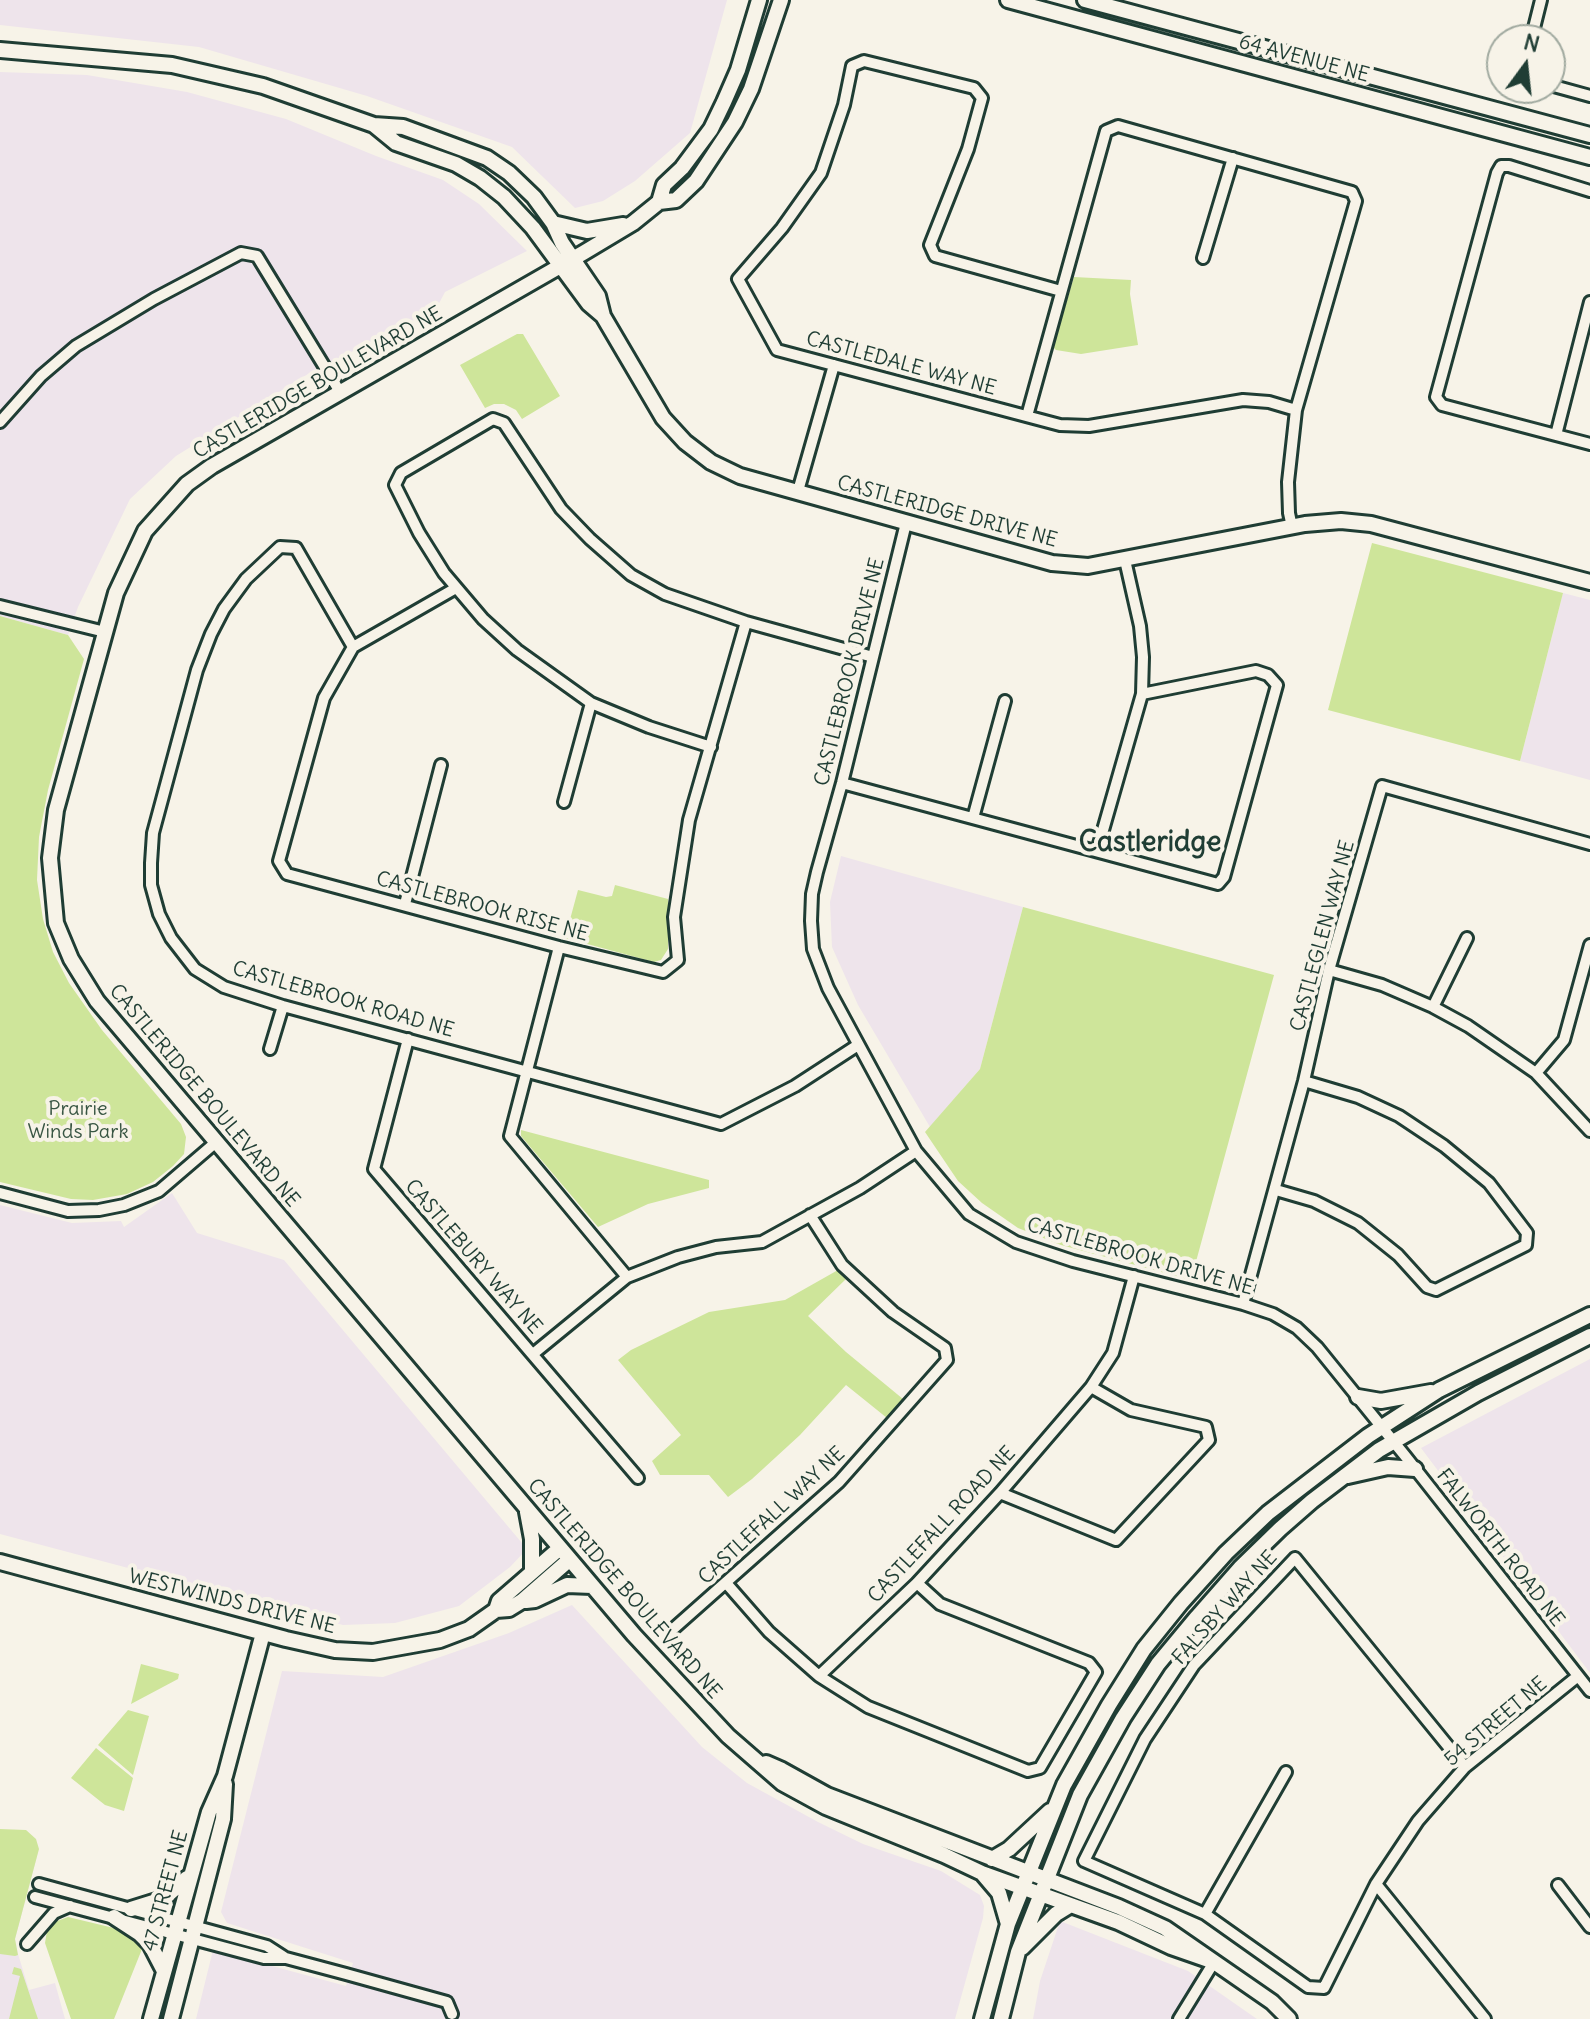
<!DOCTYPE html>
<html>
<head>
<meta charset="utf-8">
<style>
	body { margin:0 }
	#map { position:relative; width:1590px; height:2019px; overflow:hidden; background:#f7f3e8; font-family:Delius,sans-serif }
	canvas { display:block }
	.north { position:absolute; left:1486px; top:24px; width:80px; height:80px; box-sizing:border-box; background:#f7f3e8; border:2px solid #a1aaa0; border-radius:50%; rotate:15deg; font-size:22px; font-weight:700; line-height:32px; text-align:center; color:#1f3d34 }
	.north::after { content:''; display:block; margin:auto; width:28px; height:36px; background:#1f3d34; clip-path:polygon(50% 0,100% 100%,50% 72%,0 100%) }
</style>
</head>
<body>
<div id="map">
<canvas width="1590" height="2019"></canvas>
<div class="north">N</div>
</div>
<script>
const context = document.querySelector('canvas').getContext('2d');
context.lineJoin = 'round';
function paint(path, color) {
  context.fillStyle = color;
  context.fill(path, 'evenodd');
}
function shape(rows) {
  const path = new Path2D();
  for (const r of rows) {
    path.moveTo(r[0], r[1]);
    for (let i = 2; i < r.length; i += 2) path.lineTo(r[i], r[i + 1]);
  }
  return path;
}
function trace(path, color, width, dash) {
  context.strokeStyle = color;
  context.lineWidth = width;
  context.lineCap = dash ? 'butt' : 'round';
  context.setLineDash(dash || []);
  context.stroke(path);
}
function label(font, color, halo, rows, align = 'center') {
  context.font = font + ' Delius,sans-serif';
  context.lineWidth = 8;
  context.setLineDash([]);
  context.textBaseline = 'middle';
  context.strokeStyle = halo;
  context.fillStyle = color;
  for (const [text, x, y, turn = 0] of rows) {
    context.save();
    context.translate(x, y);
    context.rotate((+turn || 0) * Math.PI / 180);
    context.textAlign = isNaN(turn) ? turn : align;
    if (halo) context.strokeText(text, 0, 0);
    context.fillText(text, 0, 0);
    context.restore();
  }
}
paint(shape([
	[0,0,727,0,690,133,635,181,603,201,575,208,512,147,367,96,199,47,0,25],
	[0,72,87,75,187,92,286,119,376,156,443,180,479,204,527,251,445,292,436,309,308,374,176,456,130,499,78,607,68,635,0,616],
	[1563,593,1590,600,1590,780,1520,761],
	[841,856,1023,907,980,1069,930,1127,858,1005,832,947,830,902],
	[172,1193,197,1233,284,1260,527,1549,510,1567,459,1606,395,1623,343,1625,0,1534,0,1205,72,1223,121,1221,124,1227],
	[1590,1359,1590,1673,1421,1448],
	[572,1605,702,1747,747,1783,818,1822,863,1844,941,1871,980,1895,984,1906,983,1918,955,2019,196,2019,213,1950,346,1986,353,1963,227,1923,221,1912,282,1671,383,1677,509,1633],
	[0,1838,35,1847,38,1852,15,1939,18,1954,29,1990,55,1983,65,2019,0,2019],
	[1060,1921,1188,1971,1257,2019,1033,2019,1040,1981]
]), '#eee4eb');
paint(shape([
	[1074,277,1131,280,1130,294,1138,345,1081,354,1056,350,1053,347],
	[517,334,523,334,560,396,522,419,516,410,504,404,494,404,485,408,460,365],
	[1372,543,1563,593,1520,761,1328,710],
	[0,616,68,635,84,659,48,790,39,837,37,880,43,919,53,952,69,983,102,1030,181,1124,186,1137,184,1154,173,1166,153,1182,127,1194,93,1200,71,1199,0,1182],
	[615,885,668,899,668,949,661,960,654,962,565,938,578,890,606,897,612,896],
	[1023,907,1274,975,1191,1280,1061,1245,1018,1228,982,1203,958,1181,925,1132,980,1069],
	[521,1130,709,1180,709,1188,648,1204,598,1227,521,1136],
	[838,1270,846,1279,808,1316,846,1352,903,1399,887,1418,846,1385,800,1435,752,1479,728,1497,709,1475,660,1475,652,1461,681,1435,618,1360,631,1350,709,1312,785,1300],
	[141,1664,179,1674,178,1679,131,1704],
	[128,1710,149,1716,133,1775,98,1745],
	[96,1748,133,1778,124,1811,105,1805,71,1778],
	[0,1829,26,1830,36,1839,39,1849,15,1939,18,1955,15,1956,0,1954],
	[68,1917,118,1929,126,1933,142,1949,114,2019,71,2019,45,1943,47,1931,52,1923],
	[14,1967,21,1969,38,2019,9,2019,20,1976,12,1974]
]), '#cee59a');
const street = shape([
	[1531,40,1541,0],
	[1550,85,1590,96],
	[1590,191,1509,166,1501,166,1497,173,1436,397,1442,405,1590,444],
	[1203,258,1233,158],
	[1061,291,935,256,930,245,968,149,982,98,974,88,864,61,852,66,844,105,821,173,782,228,738,279,777,350,1060,425,1089,426,1243,400,1269,402,1296,410],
	[1027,416,1106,131,1118,126,1352,192,1356,201,1296,410,1288,482,1289,513,1292,527],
	[0,422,41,376,76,346,154,299,241,253,257,256,340,392],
	[1556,435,1590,302],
	[798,491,834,365],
	[906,523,842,783,817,872,812,894,811,921,813,949,828,988,916,1151,969,1214,1016,1242,1073,1261,1243,1304,1273,1314,1297,1328,1317,1347,1406,1457,1590,1691],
	[456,588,353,647,324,698,279,861,287,874,559,947,663,972,678,960,674,917,689,820,746,622],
	[0,606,105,632],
	[353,647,296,548,280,547,246,579,224,609,211,634,197,670,153,833,151,863,151,885,159,914,171,938,195,969,224,987,283,1006,721,1124,795,1086,858,1045],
	[711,747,649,727,591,703,517,650,483,619,444,573,419,533,395,485,401,473,493,419,504,423,561,509,590,539,631,575,665,594,746,622,873,657],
	[842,783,1218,884,1224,877,1277,685,1268,675,1256,671,1142,694],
	[564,802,591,703],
	[973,818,1005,701],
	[1097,851,1142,694,1143,657,1140,626,1125,560],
	[405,904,441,765],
	[559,947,510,1136,627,1277],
	[1329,970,1382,985,1433,1007,1468,1026,1536,1073,1590,1131],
	[1433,1007,1467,938],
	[408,1039,374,1169,638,1478],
	[270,1049,283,1006],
	[1536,1073,1564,1040,1590,945],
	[1276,1190,1314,1201,1358,1223,1398,1255,1427,1287,1436,1290,1526,1245,1527,1233,1489,1183,1444,1146,1399,1116,1358,1097,1304,1081],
	[0,1193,68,1211,99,1210,124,1205,159,1191,215,1143],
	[1243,1304,1304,1081,1329,970,1382,786,1590,844],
	[533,1354,627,1277,678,1257,716,1247,762,1242,860,1188,916,1151],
	[1000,1493,1116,1540,1209,1440,1206,1427,1131,1410,1091,1387],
	[727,1584,769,1632,819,1676,917,1583,1000,1493,1091,1387,1113,1353,1134,1276],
	[672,1630,839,1482,947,1360,945,1348,893,1312,842,1265,810,1215],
	[819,1676,868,1707,1028,1771,1040,1768,1096,1672,1089,1663,940,1604,917,1583],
	[1465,1767,1295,1558,1194,1665,1145,1739,1084,1861,1205,1914,1308,1987,1324,1988,1376,1884,1418,1821,1465,1767,1578,1676],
	[39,1884,267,1946,284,1957],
	[1376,1884,1485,2019],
	[1558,1885,1590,1927],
	[35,1897,264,1958,286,1958,346,1974,447,2002,452,2014],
	[1205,1914,1286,1772],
	[27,1944,54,1913,70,1906],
	[1179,2019,1214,1962]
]);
const secondary = shape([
	[781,0,751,89,735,122,696,181,676,200,659,202,633,223,583,253,212,466,187,484,145,531,116,593,56,810,50,858,56,923,71,959,97,1001,634,1635,728,1736,782,1783,826,1807,944,1855,982,1873,1118,1922,1171,1947,1214,1962],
	[1008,0,1590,157],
	[1085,0,1590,135],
	[0,50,172,65,263,86,374,125,403,127,487,158,509,173,534,197,553,223,562,243,598,296,603,316,663,418,685,442,711,462,740,476,1052,563,1088,566,1305,524,1341,521,1371,524,1590,582],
	[374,125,396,143,456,164,480,178,504,197,533,228,589,304,603,316],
	[659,202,664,185,682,168,711,129,724,102,738,70,759,0],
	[553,223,587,231,623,225],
	[1358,1397,1381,1401,1431,1392],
	[1348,1476,1388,1467,1415,1469],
	[527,1512,532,1539,532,1572],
	[0,1562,286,1639,335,1650,373,1652,440,1640,469,1629,496,1610,499,1601,560,1548],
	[526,1601,535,1600,567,1585,592,1586],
	[496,1610,509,1609,522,1601,569,1560],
	[766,1763,782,1770,827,1795,1119,1907,1165,1928,1272,2002,1289,2019],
	[992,1859,1009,1849,1050,1811],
	[982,1873,999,1893,1008,1924],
	[131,1909,163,1899,187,1878],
	[114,1917,140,1934,150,1944,164,1971],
	[1022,1948,1056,1914,1069,1906],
	[151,2019,209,1812,225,1776,263,1633],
	[171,2019,223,1819,225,1784],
	[982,2019,1008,1924,1064,1785,1109,1705,1144,1649,1181,1603,1226,1553,1268,1513,1368,1436,1439,1390,1590,1315],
	[1001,2019,1018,1952,1080,1795,1123,1718,1158,1664,1197,1617,1240,1568,1280,1529,1312,1501,1379,1450,1478,1393,1590,1336]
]);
trace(street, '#1f3d34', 16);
trace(secondary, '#1f3d34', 20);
trace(street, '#f7f3e8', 10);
trace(secondary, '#f7f3e8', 14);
label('20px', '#1f3d34', '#f7f3e8', [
	["64 AVENUE NE",1304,59,15],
	["CASTLEDALE WAY NE",901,364,15],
	["CASTLERIDGE BOULEVARD NE",318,383,-30],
	["CASTLERIDGE DRIVE NE",947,512,15],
	["CASTLEBROOK DRIVE NE",850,672,-76],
	["CASTLEBROOK RISE NE",482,907,15],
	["CASTLEGLEN WAY NE",1323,936,-75],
	["CASTLEBROOK ROAD NE",343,1000,16],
	["CASTLERIDGE BOULEVARD NE",204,1096,50],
	["CASTLEBURY WAY NE",473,1257,49],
	["CASTLEBROOK DRIVE NE",1140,1257,16],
	["CASTLEFALL WAY NE",772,1516,-43],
	["CASTLEFALL ROAD NE",942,1525,-47],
	["FALWORTH ROAD NE",1500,1548,52],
	["CASTLERIDGE BOULEVARD NE",624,1589,49],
	["WESTWINDS DRIVE NE",232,1602,14],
	["FALSBY WAY NE",1225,1608,-48],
	["54 STREET NE",1496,1722,-40],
	["47 STREET NE",166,1891,-75]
]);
label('20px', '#395643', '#f7f3e8', [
	["Prairie",78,1109],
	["Winds Park",78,1132]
]);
label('bold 28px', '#1f3d34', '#f7f3e8', [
	["Castleridge",1150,843]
]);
</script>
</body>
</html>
